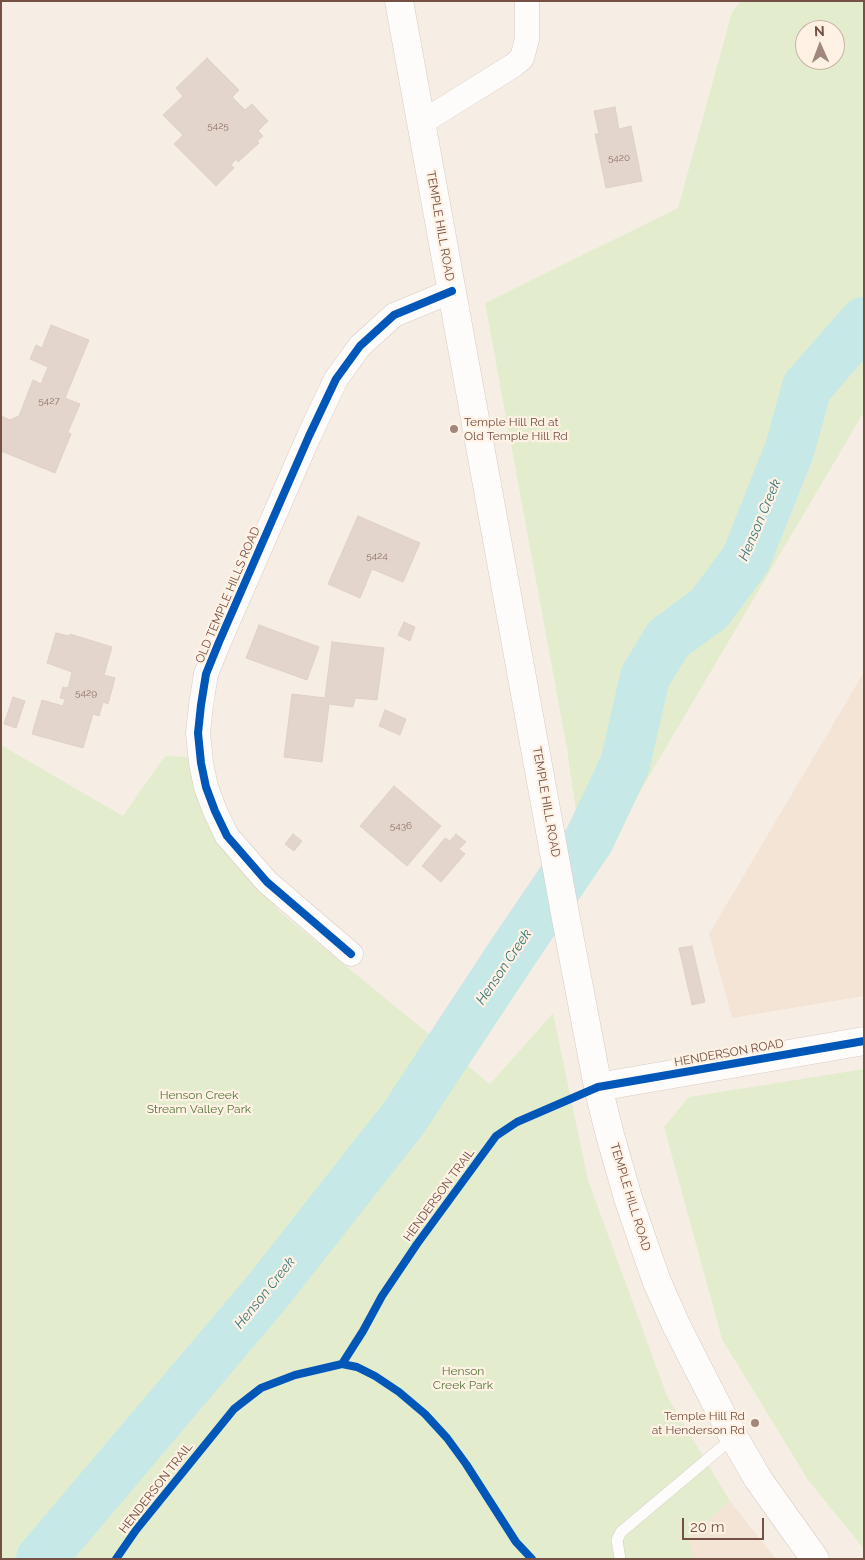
<!DOCTYPE html>
<html>
<head>
<meta charset="utf-8">
<style>
	body { margin:0 }
	#map { position:relative; width:865px; height:1560px; overflow:hidden; background:#f6eee5; font-family:Raleway,sans-serif }
	canvas { display:block }
	.frame { position:absolute; inset:0; border:2px solid #755044; pointer-events:none }
	.north { position:absolute; left:795px; top:20px; width:50px; height:50px; box-sizing:border-box; background:#fff2e5; border:1px solid #c8b1a5; border-radius:50%; rotate:358deg; font-size:14px; font-weight:700; line-height:20px; text-align:center; color:#755044 }
	.north::after { content:''; display:block; margin:auto; width:18px; height:22px; background:#a2877c; clip-path:polygon(50% 0,100% 100%,50% 72%,0 100%) }
	.scale { position:absolute; left:682px; top:1518px; width:82px; height:22px; box-sizing:border-box; border:2px solid #755044; border-top:0; padding-left:6px; font-size:15px; line-height:18px; white-space:nowrap; color:#755044; -webkit-text-stroke:4px #fff2e5; paint-order:stroke }
</style>
</head>
<body>
<div id="map">
<canvas width="865" height="1560"></canvas>
<div class="frame"></div>
<div class="north">N</div>
<div class="scale">20 m</div>
</div>
<script>
const context = document.querySelector('canvas').getContext('2d');
context.lineJoin = 'round';
function paint(path, color) {
  context.fillStyle = color;
  context.fill(path, 'evenodd');
}
function shape(rows) {
  const path = new Path2D();
  for (const r of rows) {
    path.moveTo(r[0], r[1]);
    for (let i = 2; i < r.length; i += 2) path.lineTo(r[i], r[i + 1]);
  }
  return path;
}
function trace(path, color, width, dash) {
  context.strokeStyle = color;
  context.lineWidth = width;
  context.lineCap = dash ? 'butt' : 'round';
  context.setLineDash(dash || []);
  context.stroke(path);
}
function label(font, color, halo, rows, align = 'center') {
  context.font = font + ' Raleway,sans-serif';
  context.lineWidth = 4.5;
  context.setLineDash([]);
  context.textBaseline = 'middle';
  context.strokeStyle = halo;
  context.fillStyle = color;
  for (const [text, x, y, turn = 0] of rows) {
    context.save();
    context.translate(x, y);
    context.rotate((+turn || 0) * Math.PI / 180);
    context.textAlign = isNaN(turn) ? turn : align;
    if (halo) context.strokeText(text, 0, 0);
    context.fillText(text, 0, 0);
    context.restore();
  }
}
paint(shape([
	[864,672,864,996,732,1018,709,934],
	[730,1501,776,1559,686,1559,682,1544]
]), '#f4e4d5');
paint(shape([
	[741,1,864,1,864,412,586,883,567,749,485,303,678,208,732,12],
	[805,30,835,30,835,60,805,60],
	[1,745,123,816,165,756,193,757,247,871,280,912,490,1084,553,1013,588,1180,667,1396,730,1501,689,1537,694,1559,1,1559],
	[864,1069,864,1549,808,1480,722,1339,664,1127,689,1097]
]), '#e3edce');
trace(shape([
	[41,1559,267,1292,403,1119,513,952,589,840,625,764,645,677,668,639,709,609,746,559,789,451,807,387,864,322]
]), '#c6e8e7', 50);
const building = shape([
	[207,58,239,90,232,97,245,110,252,104,268,121,258,131,263,136,257,141,259,143,238,162,236,159,231,165,234,168,216,186,174,144,183,135,163,115,183,96,176,88,207,58],
	[615,107,619,129,631,126,642,181,606,188,595,134,599,134,594,111,615,107],
	[51,325,89,340,65,398,80,404,68,432,71,434,55,473,1,451,1,416,10,420,19,416,33,380,41,384,48,367,30,359,36,345,42,348,51,325],
	[358,516,420,543,403,582,372,569,360,598,328,584,358,516],
	[404,622,415,627,410,641,398,635,404,622],
	[259,625,319,647,307,680,246,658,259,625],
	[56,633,69,636,70,634,112,647,104,675,115,678,108,704,103,702,99,716,93,714,83,748,32,734,42,700,63,706,65,699,60,698,63,687,68,688,72,672,47,663,56,633],
	[332,642,384,648,377,700,355,698,353,707,329,704,322,762,284,757,292,694,325,698,332,642],
	[13,697,25,701,16,728,4,724,13,697],
	[385,710,406,719,400,735,379,726,385,710],
	[394,786,441,826,407,866,360,826,394,786],
	[293,834,302,841,294,851,285,844,293,834],
	[456,834,466,842,459,849,465,854,441,882,422,866,445,838,450,841,456,834],
	[692,946,705,1002,692,1005,679,948,692,946]
]);
paint(building, '#e3d5cc');
trace(building, '#dfd0c7', 1);
const service = shape([
	[620,1559,617,1540,621,1532,734,1437]
]);
const minor = shape([
	[421,123,514,65,522,58,527,39,527,1],
	[351,954,267,882,227,836,215,811,206,787,201,763,198,733,201,705,206,674,219,642,309,436,336,379,360,346,394,315,452,291]
]);
const tertiary = shape([
	[598,1087,864,1041]
]);
const secondary = shape([
	[399,1,566,919,598,1087,610,1135,628,1198,644,1245,657,1282,677,1327,728,1427,758,1479,815,1559]
]);
trace(service, '#d7cbc3', 12);
trace(minor, '#d7cbc3', 25);
trace(tertiary, '#d7cbc3', 29);
trace(secondary, '#d7c9c2', 29);
trace(service, '#fefcfb', 11);
trace(minor, '#fefcfb', 24);
trace(tertiary, '#fefcfb', 28);
trace(secondary, '#fefcfb', 28);
trace(shape([
	[351,954,267,882,227,836,215,811,206,787,201,763,198,733,201,705,206,674,219,642,309,436,336,379,360,346,394,315,452,291],
	[342,1364,363,1331,382,1296,417,1244,496,1136,517,1122,598,1087,864,1041],
	[116,1559,136,1530,234,1409,261,1388,295,1375,342,1364,357,1367,375,1376,399,1392,425,1414,447,1438,466,1464,516,1542,532,1559]
]), '#0057b8', 8);
for (const [x, y, r, color] of [
	[454,429,5,"#a2877c"],
	[755,1423,5,"#a2877c"]
]) {
  const dot = new Path2D();
  dot.arc(x, y, r, 0, 2 * Math.PI);
  context.fillStyle = color;
  context.fill(dot);
  trace(dot, '#fff2e5', 2);
}
label('10px', '#927368', null, [
	["5425",218,126],
	["5420",619,158],
	["5427",49,401],
	["5424",377,556],
	["5429",86,693],
	["5436",401,826]
]);
label('12px', '#755044', '#fff2e5', [
	["TEMPLE HILL ROAD",440,226,80],
	["OLD TEMPLE HILLS ROAD",228,595,-67],
	["TEMPLE HILL ROAD",546,802,80],
	["HENDERSON ROAD",729,1053,-10],
	["HENDERSON TRAIL",439,1195,-54],
	["TEMPLE HILL ROAD",630,1197,73],
	["HENDERSON TRAIL",156,1488,-52]
]);
label('12px', '#755044', '#fff2e5', [
	["Temple Hill Rd at",464,422],
	["Old Temple Hill Rd",464,436],
	["Temple Hill Rd",745,1416,"right"],
	["at Henderson Rd",745,1430,"right"]
], 'left');
label('12px', '#527639', '#fff2e5', [
	["Henson Creek",199,1095],
	["Stream Valley Park",199,1109],
	["Henson",463,1371],
	["Creek Park",463,1385]
]);
label('italic 14px', '#37787c', '#fff2e5', [
	["Henson Creek",760,520,-67],
	["Henson Creek",504,967,-56],
	["Henson Creek",265,1293,-51]
]);
</script>
</body>
</html>
